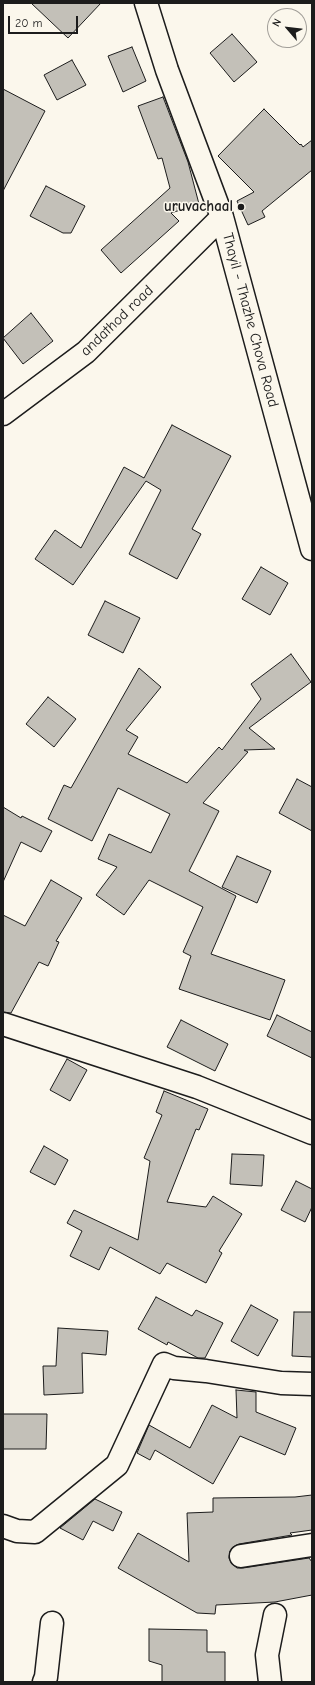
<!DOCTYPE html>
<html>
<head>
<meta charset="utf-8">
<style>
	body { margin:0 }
	#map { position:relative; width:315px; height:1685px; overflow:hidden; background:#fbf7ec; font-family:"Comic Neue",sans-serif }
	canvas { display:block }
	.frame { position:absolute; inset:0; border:4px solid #1c1c1c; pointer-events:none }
	.north { position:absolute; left:267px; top:8px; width:40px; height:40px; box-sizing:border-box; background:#fbf7ec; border:1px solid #a29f99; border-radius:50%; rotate:298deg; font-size:11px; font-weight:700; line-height:16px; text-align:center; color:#1c1c1c }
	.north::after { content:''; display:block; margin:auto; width:14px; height:18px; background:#1c1c1c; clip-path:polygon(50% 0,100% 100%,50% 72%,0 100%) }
	.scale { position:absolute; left:8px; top:16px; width:70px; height:18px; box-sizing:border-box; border:2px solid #1c1c1c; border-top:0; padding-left:5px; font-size:12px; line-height:14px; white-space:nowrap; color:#1c1c1c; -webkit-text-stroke:3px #fbf7ec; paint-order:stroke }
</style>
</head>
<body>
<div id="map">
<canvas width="315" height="1685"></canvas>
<div class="frame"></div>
<div class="north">N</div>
<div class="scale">20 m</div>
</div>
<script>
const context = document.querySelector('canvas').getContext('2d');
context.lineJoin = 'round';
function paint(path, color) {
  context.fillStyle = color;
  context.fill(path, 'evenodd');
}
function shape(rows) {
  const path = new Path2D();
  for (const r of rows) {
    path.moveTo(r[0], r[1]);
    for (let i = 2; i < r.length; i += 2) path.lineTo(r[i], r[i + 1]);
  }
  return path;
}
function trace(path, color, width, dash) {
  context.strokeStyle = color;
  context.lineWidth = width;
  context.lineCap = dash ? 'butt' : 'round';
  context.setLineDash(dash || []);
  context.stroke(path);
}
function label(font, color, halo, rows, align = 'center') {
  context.font = font + ' "Comic Neue",sans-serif';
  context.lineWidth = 3;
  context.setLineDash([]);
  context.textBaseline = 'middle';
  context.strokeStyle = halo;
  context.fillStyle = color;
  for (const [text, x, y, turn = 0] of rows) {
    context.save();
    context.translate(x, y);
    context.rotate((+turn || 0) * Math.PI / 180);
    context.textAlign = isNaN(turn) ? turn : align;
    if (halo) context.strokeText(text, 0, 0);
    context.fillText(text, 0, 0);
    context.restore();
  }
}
const building = shape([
	[31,3,101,3,68,38,31,3],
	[232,34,257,62,234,82,210,53,232,34],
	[132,47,146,81,123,92,108,56,132,47],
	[72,60,86,85,57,100,44,75,72,60],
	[3,89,45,111,3,191,3,89],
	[163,97,188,162,199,204,171,213,179,221,121,273,101,250,170,188,162,158,158,159,138,106,163,97],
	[264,109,300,145,301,144,303,147,312,140,312,170,262,211,265,217,248,225,237,201,254,192,218,156,264,109],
	[46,186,85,206,71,233,63,233,30,216,46,186],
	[31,313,53,341,23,364,3,338,31,313],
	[172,425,231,456,192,529,201,534,177,579,129,554,161,490,146,481,73,585,35,559,55,530,81,548,124,467,144,478,172,425],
	[261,567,288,583,270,615,242,599,261,567],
	[105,601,140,618,123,653,88,635,105,601],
	[291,654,311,682,249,728,275,749,244,750,248,752,203,803,219,811,189,871,236,896,211,954,285,980,270,1020,179,989,191,956,183,952,203,907,149,880,124,915,96,895,117,867,98,859,109,834,151,853,170,814,118,788,92,841,48,819,64,785,71,788,139,668,161,687,126,730,138,737,128,754,187,783,219,747,222,750,261,699,251,684,291,654],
	[48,697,76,719,54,747,26,724,48,697],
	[297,779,312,787,312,831,279,813,297,779],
	[3,807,21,818,22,816,52,831,41,852,21,842,3,882,3,807],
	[237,856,271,871,257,903,222,887,237,856],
	[51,880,82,898,56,941,59,942,48,966,39,962,11,1013,3,1012,3,915,25,926,51,880],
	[277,1015,312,1032,312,1058,267,1036,277,1015],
	[181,1020,228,1044,215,1071,167,1047,181,1020],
	[67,1059,87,1070,70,1101,50,1090,67,1059],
	[164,1091,208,1109,199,1130,196,1129,167,1202,206,1207,213,1196,242,1214,219,1251,222,1253,206,1283,167,1263,160,1274,110,1247,99,1270,70,1256,82,1231,67,1223,74,1210,138,1240,150,1161,144,1158,162,1115,156,1112,164,1091],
	[44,1146,68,1160,55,1185,30,1172,44,1146],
	[232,1154,264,1155,262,1186,230,1184,232,1154],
	[296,1181,312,1189,312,1207,305,1222,281,1210,296,1181],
	[156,1297,192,1316,196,1310,223,1323,205,1358,198,1358,168,1342,167,1345,138,1329,156,1297],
	[251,1305,278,1320,258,1356,231,1341,251,1305],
	[294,1312,312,1312,312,1357,292,1356,294,1312],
	[58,1328,108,1331,106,1355,82,1353,83,1393,44,1395,43,1366,56,1366,58,1328],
	[236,1390,256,1392,256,1412,296,1428,285,1455,240,1436,213,1484,155,1450,150,1460,137,1453,149,1425,190,1448,212,1405,237,1418,236,1390],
	[3,1414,47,1414,46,1449,3,1449,3,1414],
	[312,1495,312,1530,290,1533,292,1535,239,1544,233,1547,230,1551,229,1558,232,1564,237,1568,243,1568,309,1558,312,1562,312,1595,275,1602,216,1605,215,1614,197,1613,118,1568,138,1533,189,1562,187,1513,213,1512,213,1498,295,1497,312,1495],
	[95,1499,122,1512,113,1531,93,1521,83,1540,60,1528,95,1499],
	[149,1629,207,1630,207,1652,225,1652,225,1682,162,1682,162,1665,149,1661,149,1629]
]);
paint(building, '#c3c0b8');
trace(building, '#1c1c1c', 1);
const minor = shape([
	[146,3,167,70,222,217,312,549],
	[3,414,86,352,222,217],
	[3,1024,197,1087,312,1133],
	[3,1526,17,1531,35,1532,117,1465,164,1364,174,1368,206,1371,281,1383,312,1384],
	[241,1556,312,1545],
	[44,1682,46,1677,52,1623],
	[270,1682,267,1655,275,1615]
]);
trace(minor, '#1c1c1c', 25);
trace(minor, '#fbf7ec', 22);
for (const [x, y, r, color] of [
	[241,207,4,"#1c1c1c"]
]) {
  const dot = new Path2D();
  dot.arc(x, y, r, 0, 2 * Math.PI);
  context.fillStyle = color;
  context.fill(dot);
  trace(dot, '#fbf7ec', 1.5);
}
label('bold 15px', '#1c1c1c', '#fbf7ec', [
	["uruvachaal",233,207]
], 'right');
label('15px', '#1c1c1c', '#fbf7ec', [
	["Thayil - Thazhe Chova Road",250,320,75],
	["andathod road",117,321,-44]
]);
</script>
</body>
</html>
